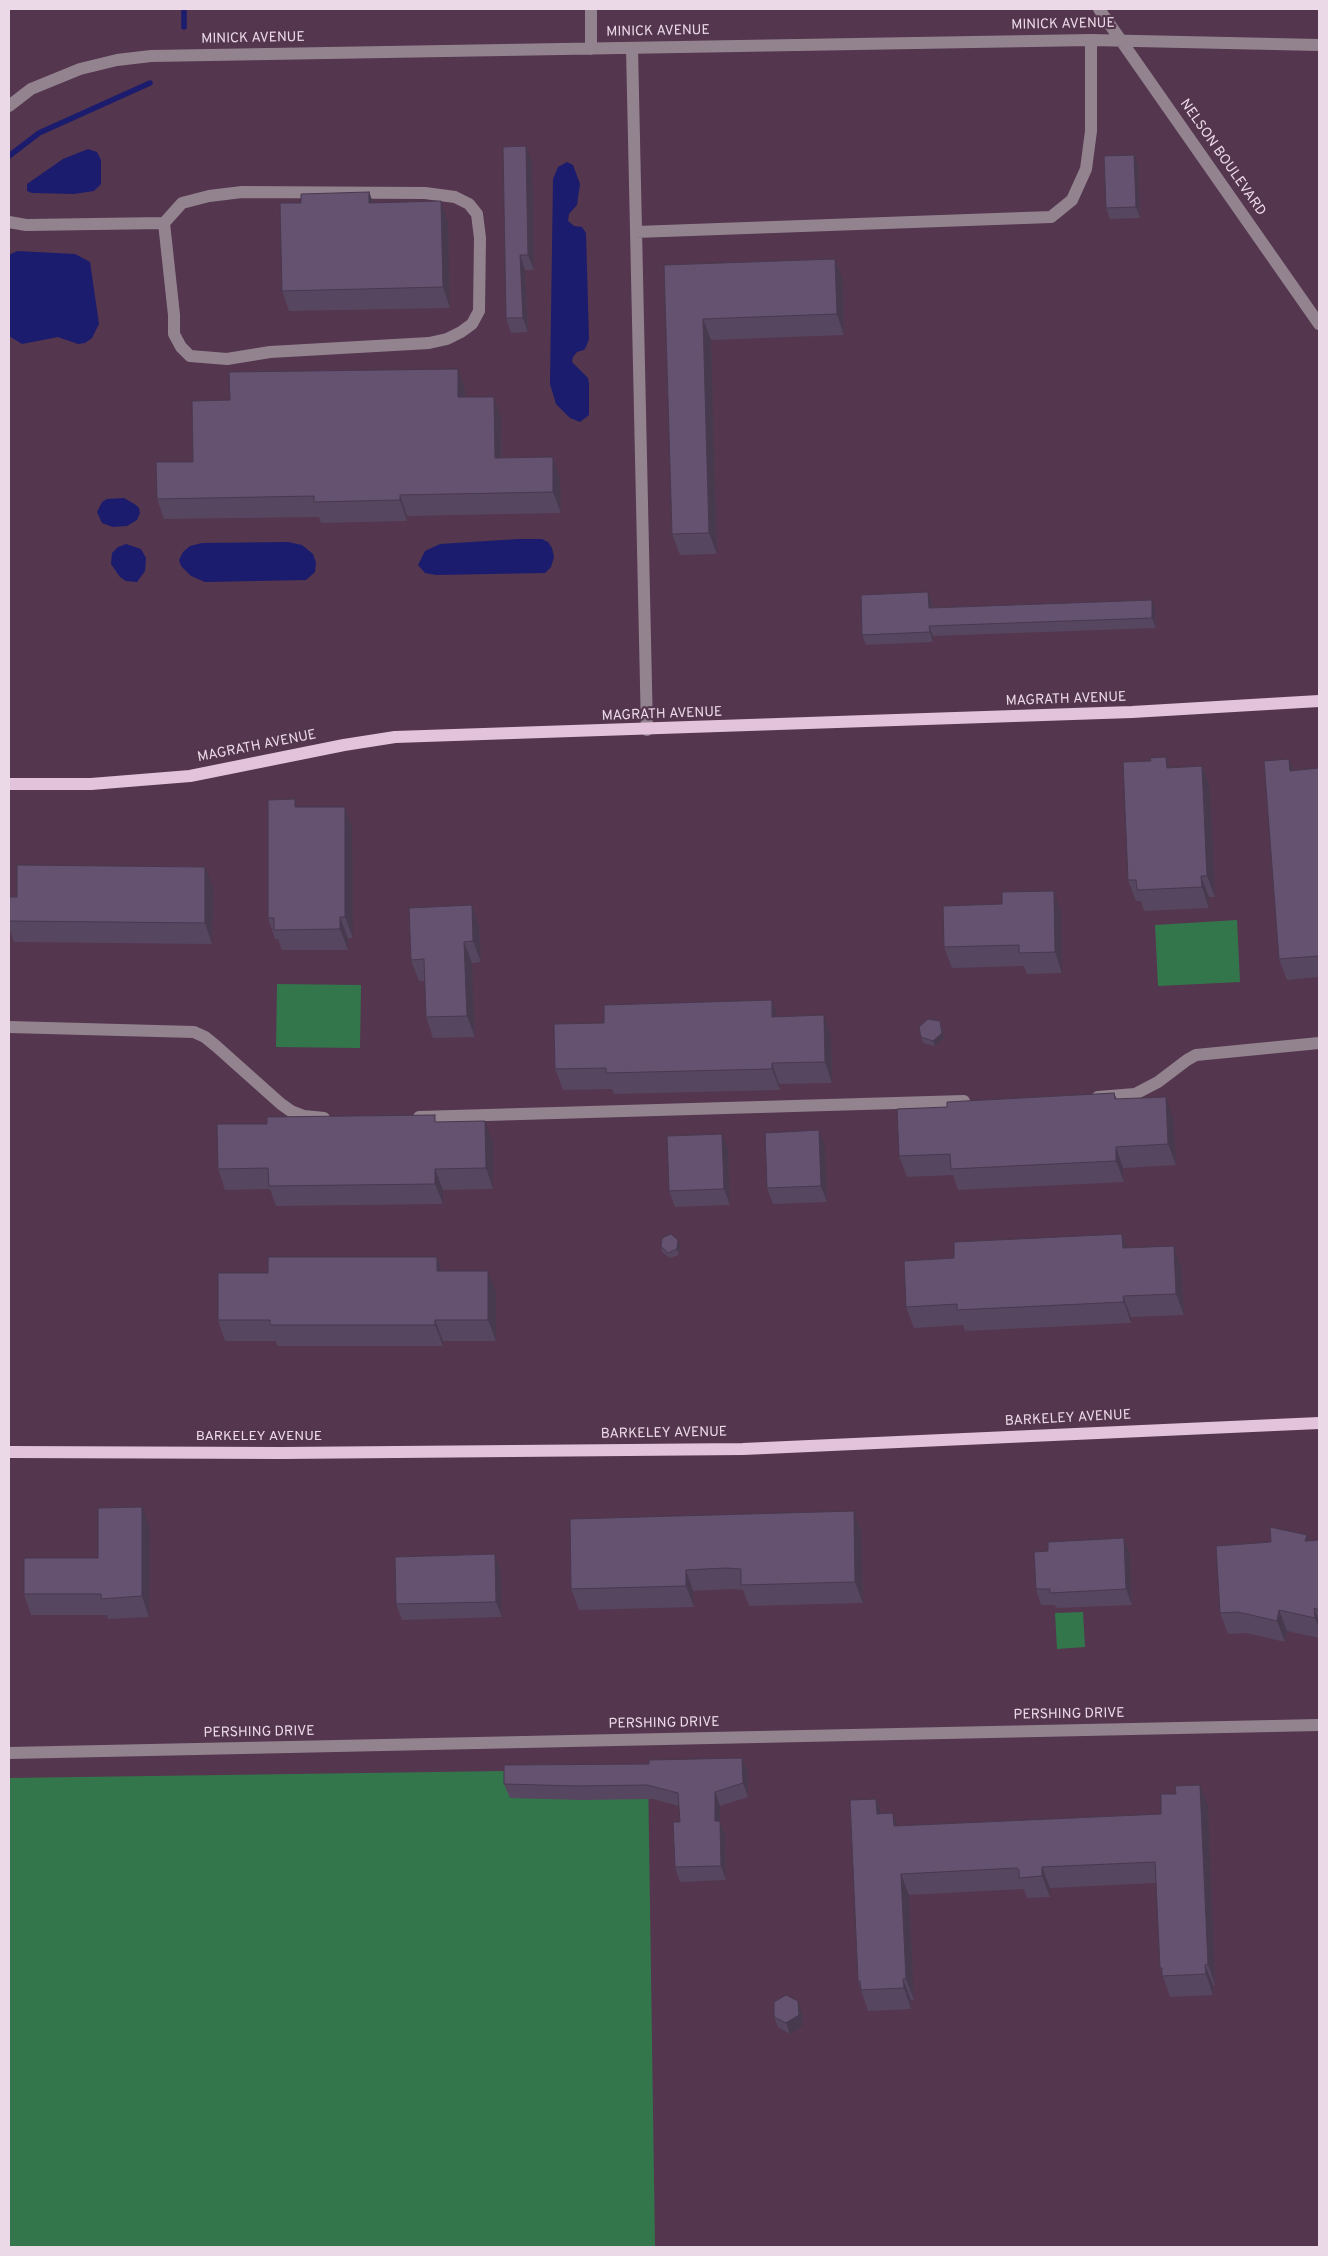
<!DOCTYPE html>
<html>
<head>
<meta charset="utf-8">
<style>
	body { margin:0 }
	#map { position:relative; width:1328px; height:2256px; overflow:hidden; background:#54364e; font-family:Overpass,sans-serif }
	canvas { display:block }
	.frame { position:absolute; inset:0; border:10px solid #ecd9e7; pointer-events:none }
</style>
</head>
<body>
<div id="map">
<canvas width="1328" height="2256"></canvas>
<div class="frame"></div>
</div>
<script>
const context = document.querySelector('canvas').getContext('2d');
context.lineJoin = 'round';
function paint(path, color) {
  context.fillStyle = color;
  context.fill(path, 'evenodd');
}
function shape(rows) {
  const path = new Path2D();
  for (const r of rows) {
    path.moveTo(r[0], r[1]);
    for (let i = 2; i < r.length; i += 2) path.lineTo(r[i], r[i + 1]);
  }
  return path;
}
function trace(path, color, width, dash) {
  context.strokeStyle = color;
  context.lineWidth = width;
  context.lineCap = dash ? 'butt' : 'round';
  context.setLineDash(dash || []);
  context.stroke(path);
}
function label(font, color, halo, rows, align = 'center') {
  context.font = font + ' Overpass,sans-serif';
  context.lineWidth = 4.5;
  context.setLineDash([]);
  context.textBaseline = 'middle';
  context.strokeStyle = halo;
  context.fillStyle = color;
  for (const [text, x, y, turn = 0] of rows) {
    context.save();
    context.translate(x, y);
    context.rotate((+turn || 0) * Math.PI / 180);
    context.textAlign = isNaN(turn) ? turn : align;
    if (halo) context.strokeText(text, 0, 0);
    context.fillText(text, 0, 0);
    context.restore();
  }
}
paint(shape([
	[1237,920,1240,982,1158,986,1155,925],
	[277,984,361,985,360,1048,276,1047],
	[1083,1612,1085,1647,1057,1649,1055,1613],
	[648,1769,655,2247,9,2247,9,1778]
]), '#34764c');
paint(shape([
	[88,149,97,152,101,160,101,184,94,191,74,194,32,193,27,191,27,184,63,159],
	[567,162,573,165,580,184,577,205,569,214,568,221,574,226,582,227,586,233,589,339,586,347,584,350,577,352,573,357,572,362,588,378,589,383,589,415,580,422,570,418,556,404,550,384,553,179,558,167],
	[17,251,75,254,90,262,99,324,92,338,85,343,78,344,58,337,22,344,9,336,9,255],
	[124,498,136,505,139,508,140,513,137,520,127,526,113,527,102,523,97,512,102,502,107,499],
	[518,539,542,539,548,542,552,548,554,557,551,567,545,573,436,575,425,573,418,565,425,551,440,544],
	[288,542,302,545,313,554,316,563,315,572,306,580,205,582,191,576,181,566,179,560,183,552,190,546,202,543],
	[126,544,141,549,146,558,145,571,137,582,126,581,120,577,111,564,112,553,118,547]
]), '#1b1c6e');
trace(shape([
	[184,27,184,9],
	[9,156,39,133,150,83]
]), '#1b1c6e', 5.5);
trace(shape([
	[591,9,591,49],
	[1099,9,1319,324],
	[632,48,647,730],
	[9,106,31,89,80,69,117,60,151,56,1091,40,1319,45],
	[9,222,26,225,164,223,182,203,209,196,242,192,425,193,455,197,469,204,477,214,480,238,479,311,472,324,461,332,447,339,429,343,270,352,227,359,190,356,181,347,174,334,174,315,164,223],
	[636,232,1051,217,1072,200,1086,169,1091,131,1091,40],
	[9,1027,194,1032,205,1037,216,1046,281,1104,291,1111,304,1116,324,1118],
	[1098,1097,1135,1094,1158,1082,1187,1060,1196,1055,1319,1043],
	[419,1117,964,1101],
	[9,1753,1319,1725]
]), '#93838f', 12);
trace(shape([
	[9,784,91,784,190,776,344,745,395,737,1132,712,1319,701],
	[9,1452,282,1453,743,1449,1319,1423]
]), '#e3c3dc', 12);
paint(shape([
	[532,161,534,270,525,270,528,332,511,333,506,318],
	[1138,165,1140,218,1110,219,1106,208],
	[369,192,373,203,448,222,450,308,289,311,282,291,301,203],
	[835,259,843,280,844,335,711,340,717,554,680,555,672,534,664,265],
	[465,390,465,397,501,418,502,458,553,457,560,478,561,513,407,516,407,521,321,523,319,517,164,519,157,499,193,462],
	[928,592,932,602,932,607,1155,609,1156,628,933,636,933,642,866,645,862,635],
	[1166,757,1170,768,1202,766,1210,787,1215,897,1209,897,1209,908,1144,911,1141,901,1136,901,1128,880,1151,761],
	[1319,768,1319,977,1287,980,1279,959,1294,770],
	[298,807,345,807,352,828,353,938,348,938,348,950,282,950,278,939,275,939,268,918],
	[213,888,212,944,14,942,9,927,9,897],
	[472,905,479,926,481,962,472,963,475,1037,433,1038,426,1017,425,981,419,981,411,960],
	[1061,912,1062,973,1027,974,1024,966,952,968,944,947],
	[778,1017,831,1036,832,1083,779,1084,780,1090,614,1094,612,1089,563,1090,555,1069],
	[942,1027,944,1038,935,1046,923,1043,921,1037],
	[1114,1093,1117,1099,1173,1117,1176,1165,1123,1168,1124,1182,958,1190,953,1175,907,1177,899,1156,947,1107],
	[437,1122,493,1142,493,1189,443,1190,443,1204,276,1206,270,1189,225,1190,218,1169],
	[825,1146,827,1202,773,1204,767,1188],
	[728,1149,730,1205,675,1207,669,1191],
	[1122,1234,1127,1248,1181,1267,1184,1315,1131,1317,1131,1323,965,1331,963,1325,914,1328,906,1307,954,1258],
	[680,1245,679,1255,670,1258,662,1252,661,1246],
	[437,1257,442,1271,496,1292,496,1341,443,1341,443,1346,277,1346,276,1341,225,1341,218,1320,268,1273],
	[854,1511,861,1532,863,1603,749,1606,743,1590,733,1589,693,1591,694,1607,579,1610,571,1589],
	[150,1528,149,1617,108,1619,107,1615,31,1615,24,1594,98,1558],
	[1124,1538,1130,1554,1132,1605,1056,1608,1055,1605,1041,1605,1036,1589,1048,1551],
	[1319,1540,1319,1638,1287,1631,1285,1642,1246,1633,1228,1634,1220,1613,1309,1541],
	[495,1554,500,1570,502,1617,402,1620,396,1604],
	[742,1758,748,1772,748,1797,720,1806,720,1822,725,1835,726,1880,680,1882,675,1867,680,1822,679,1806,653,1799,582,1800,510,1798,504,1784,649,1764],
	[876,1799,882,1814,898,1826,1161,1814,1208,1806,1215,1985,1213,1985,1213,1995,1170,1997,1160,1968,1156,1883,1050,1888,1050,1897,1027,1898,1024,1889,909,1895,914,2000,911,2000,911,2009,868,2011,858,1981],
	[802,2012,803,2026,790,2034,778,2027,774,2017]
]), '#574660');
paint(shape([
	[526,146,532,161,534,270,528,255],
	[1134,155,1138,165,1140,218,1136,207],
	[369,192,377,213,369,203],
	[441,201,448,222,450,308,443,287],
	[520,255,525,270,528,332,523,318],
	[835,259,843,280,844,335,837,314],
	[703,319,711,340,717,554,709,533],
	[458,369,465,390,466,418,458,397],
	[494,397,501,418,502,479,495,458],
	[553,457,560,478,561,513,553,492],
	[400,495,407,516,407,521,400,500],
	[928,592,932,602,932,617,929,608],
	[1152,600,1155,609,1156,628,1152,618],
	[929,626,933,636,933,642,930,632],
	[1166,757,1174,778,1167,768],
	[1289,759,1297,780,1290,771],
	[1202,766,1210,787,1215,897,1207,876],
	[345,807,352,828,353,938,345,917],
	[205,867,213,888,212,944,205,923],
	[1201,876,1209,897,1209,908,1202,887],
	[1054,891,1061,912,1062,973,1055,952],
	[472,905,479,926,481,962,473,941],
	[340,917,348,938,348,950,340,929],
	[464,942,472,963,475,1037,467,1016],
	[772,1000,779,1021,772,1017],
	[824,1015,831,1036,832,1083,825,1062],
	[940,1021,944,1038,935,1046,933,1041],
	[772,1063,779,1084,780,1090,772,1069],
	[1166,1097,1173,1117,1176,1165,1168,1144],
	[485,1121,493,1142,493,1189,486,1168],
	[819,1130,825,1146,827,1202,821,1186],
	[722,1134,728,1149,730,1205,724,1189],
	[1116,1147,1123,1168,1124,1182,1116,1161],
	[435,1169,443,1190,443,1204,435,1184],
	[1122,1234,1130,1255,1123,1248],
	[678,1240,680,1245,679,1255,677,1249],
	[1174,1246,1181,1267,1184,1315,1176,1294],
	[437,1257,444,1278,437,1271],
	[488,1271,496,1292,496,1341,488,1320],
	[1123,1296,1131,1317,1131,1323,1124,1302],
	[435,1320,443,1341,443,1346,435,1325],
	[142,1507,150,1528,149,1617,142,1596],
	[854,1511,861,1532,863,1603,855,1582],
	[1307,1535,1314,1556,1305,1541],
	[1124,1538,1130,1554,1132,1605,1126,1589],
	[495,1554,500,1570,502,1617,496,1602],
	[686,1570,693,1591,694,1607,686,1586],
	[1314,1608,1319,1622,1319,1629,1315,1618],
	[1279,1610,1287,1631,1285,1642,1277,1621],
	[742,1758,748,1772,748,1797,743,1783],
	[1200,1785,1208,1806,1215,1985,1208,1964],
	[715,1792,720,1806,720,1822,725,1835,726,1880,721,1866,715,1821],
	[876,1799,884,1820,877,1814],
	[893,1813,901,1834,894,1826],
	[1042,1867,1050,1888,1050,1897,1042,1876],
	[901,1874,909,1895,914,2000,906,1979],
	[1205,1965,1213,1985,1213,1995,1206,1974],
	[903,1979,911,2000,911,2009,904,1988],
	[798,2001,802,2012,803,2026,790,2034,786,2023]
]), '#47394e');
const building = shape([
	[526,146,528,255,520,255,523,318,506,318,503,147,526,146],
	[1134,155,1136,207,1106,208,1104,156,1134,155],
	[369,192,369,203,441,201,443,287,282,291,280,203,301,203,301,194,369,192],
	[835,259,837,314,703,319,709,533,672,534,664,265,835,259],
	[458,369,458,397,494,397,495,458,553,457,553,492,400,495,400,500,314,502,314,496,157,499,156,462,193,462,192,401,230,400,229,372,458,369],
	[928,592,929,608,1152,600,1152,618,929,626,930,632,862,635,861,595,928,592],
	[1166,757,1167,768,1202,766,1207,876,1201,876,1202,887,1137,890,1136,880,1128,880,1123,762,1151,761,1150,758,1166,757],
	[1289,759,1290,771,1319,768,1319,956,1279,959,1264,761,1289,759],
	[295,799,295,807,345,807,345,917,340,917,340,929,274,930,274,918,268,918,268,800,295,799],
	[17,865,205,867,205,923,9,921,9,897,17,897,17,865],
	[1054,891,1055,952,1019,953,1019,945,944,947,943,906,1002,904,1002,892,1054,891],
	[472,905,473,941,464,942,467,1016,426,1017,424,959,411,960,409,908,472,905],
	[772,1000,772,1017,824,1015,825,1062,772,1063,772,1069,606,1073,606,1068,555,1069,554,1024,604,1023,604,1005,772,1000],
	[928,1019,940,1021,942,1033,933,1041,921,1037,919,1027,928,1019],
	[1114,1093,1115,1099,1166,1097,1168,1144,1116,1147,1116,1161,951,1169,950,1154,899,1156,897,1109,947,1107,947,1102,1114,1093],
	[435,1115,435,1122,485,1121,486,1168,435,1169,435,1184,269,1186,268,1168,218,1169,217,1124,267,1124,267,1117,435,1115],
	[819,1130,821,1186,767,1188,765,1133,819,1130],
	[722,1134,724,1189,669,1191,667,1136,722,1134],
	[671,1234,678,1240,677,1249,668,1253,661,1246,662,1238,671,1234],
	[1122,1234,1123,1248,1174,1246,1176,1294,1123,1296,1124,1302,957,1310,957,1304,906,1307,904,1261,954,1258,954,1242,1122,1234],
	[268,1257,437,1257,437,1271,488,1271,488,1320,435,1320,435,1325,270,1325,270,1320,218,1320,218,1273,268,1273,268,1257],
	[142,1507,142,1596,101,1599,101,1594,24,1594,24,1558,98,1558,98,1508,142,1507],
	[854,1511,855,1582,741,1585,741,1569,726,1568,686,1570,686,1586,571,1589,570,1519,854,1511],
	[1270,1527,1307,1535,1305,1541,1319,1540,1319,1610,1314,1608,1315,1618,1279,1610,1277,1621,1238,1612,1220,1613,1216,1546,1271,1542,1270,1527],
	[1124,1538,1126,1589,1050,1593,1050,1589,1036,1589,1034,1552,1048,1551,1048,1542,1124,1538],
	[495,1554,496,1602,396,1604,395,1557,495,1554],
	[742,1758,743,1783,715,1792,715,1821,720,1821,721,1866,675,1867,673,1822,680,1822,678,1793,647,1785,577,1786,504,1784,504,1765,649,1764,649,1760,742,1758],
	[1200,1785,1208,1964,1205,1965,1206,1974,1162,1976,1162,1968,1160,1968,1155,1862,1042,1867,1042,1876,1019,1878,1019,1870,1017,1868,901,1874,906,1979,903,1979,904,1988,861,1990,860,1981,858,1981,850,1800,876,1799,877,1814,893,1813,894,1826,1161,1814,1161,1794,1176,1794,1175,1786,1200,1785],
	[786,1995,798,2001,799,2015,786,2023,774,2017,774,2002,786,1995]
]);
paint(building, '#655170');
trace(building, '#47394e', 1);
label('14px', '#ecd9e7', '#54364e', [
	["MINICK AVENUE",1063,25,-1],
	["MINICK AVENUE",658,32,-1],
	["MINICK AVENUE",253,39,-1],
	["NELSON BOULEVARD",1222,158,55],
	["MAGRATH AVENUE",1066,700,-2],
	["MAGRATH AVENUE",662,715,-2],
	["MAGRATH AVENUE",257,747,-11],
	["BARKELEY AVENUE",1068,1419,-3],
	["BARKELEY AVENUE",664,1434,-1],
	["BARKELEY AVENUE",259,1437],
	["PERSHING DRIVE",1069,1715,-1],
	["PERSHING DRIVE",664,1724,-1],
	["PERSHING DRIVE",259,1733,-1]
]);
</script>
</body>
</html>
